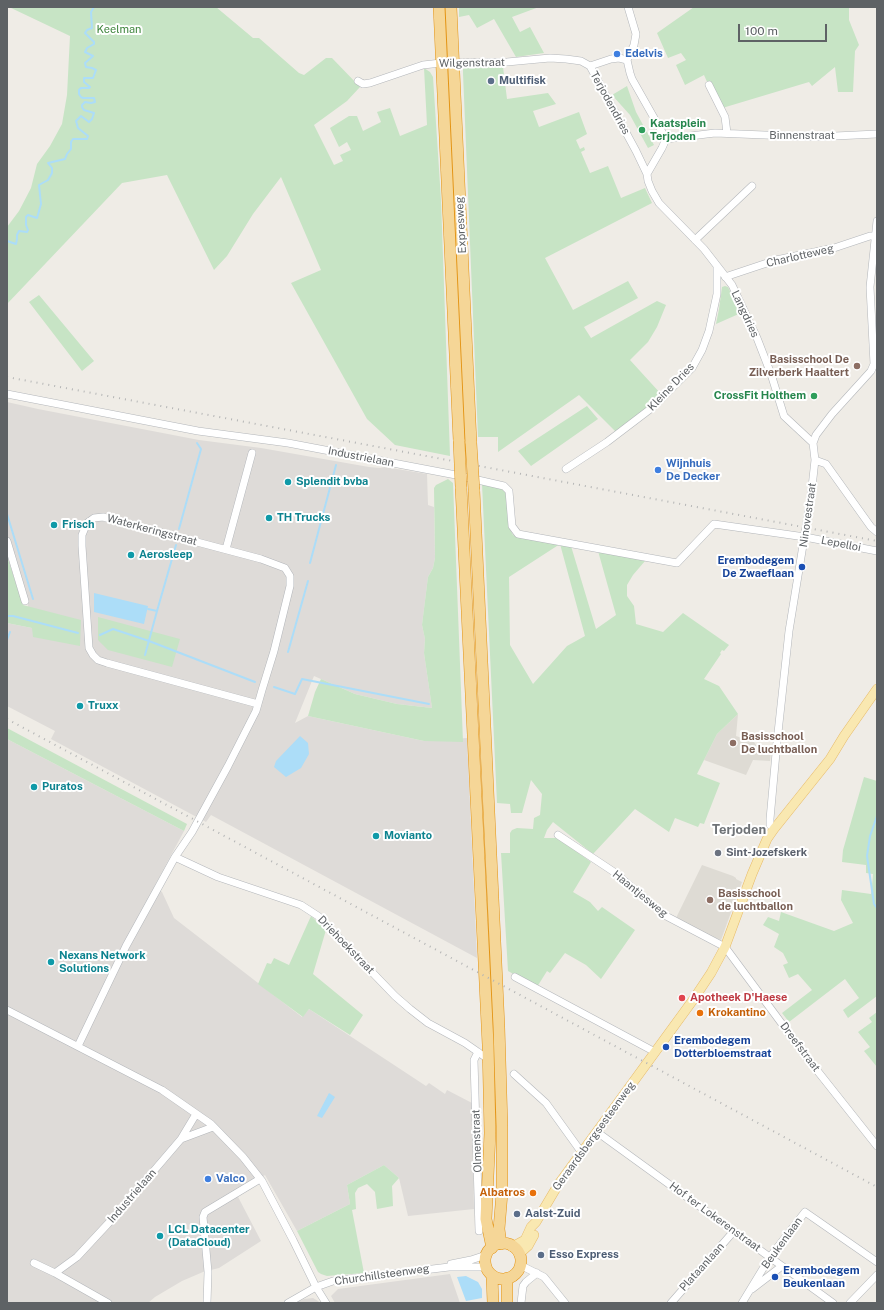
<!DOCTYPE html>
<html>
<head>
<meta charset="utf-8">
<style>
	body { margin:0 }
	#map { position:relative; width:884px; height:1310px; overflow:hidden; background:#efece6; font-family:"Public Sans",sans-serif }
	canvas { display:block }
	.frame { position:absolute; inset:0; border:8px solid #5e6265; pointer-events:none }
	.scale { position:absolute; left:738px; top:24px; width:89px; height:18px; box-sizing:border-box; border:2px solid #5e6265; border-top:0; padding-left:5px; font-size:12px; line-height:14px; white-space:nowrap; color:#5e6265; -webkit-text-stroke:3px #fff; paint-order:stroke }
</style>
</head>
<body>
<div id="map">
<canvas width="884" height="1310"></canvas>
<div class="frame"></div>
<div class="scale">100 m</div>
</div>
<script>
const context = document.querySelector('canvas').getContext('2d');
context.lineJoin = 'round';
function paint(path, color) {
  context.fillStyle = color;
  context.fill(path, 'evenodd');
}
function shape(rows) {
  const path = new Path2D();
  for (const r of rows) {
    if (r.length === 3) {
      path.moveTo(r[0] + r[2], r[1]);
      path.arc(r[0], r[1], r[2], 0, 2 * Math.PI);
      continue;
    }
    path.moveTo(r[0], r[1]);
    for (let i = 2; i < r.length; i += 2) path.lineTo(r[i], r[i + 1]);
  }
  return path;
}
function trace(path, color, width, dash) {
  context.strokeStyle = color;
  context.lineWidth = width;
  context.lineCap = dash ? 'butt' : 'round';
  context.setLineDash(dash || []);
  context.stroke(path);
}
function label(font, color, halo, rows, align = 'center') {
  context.font = font + ' "Public Sans",sans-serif';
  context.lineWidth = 4;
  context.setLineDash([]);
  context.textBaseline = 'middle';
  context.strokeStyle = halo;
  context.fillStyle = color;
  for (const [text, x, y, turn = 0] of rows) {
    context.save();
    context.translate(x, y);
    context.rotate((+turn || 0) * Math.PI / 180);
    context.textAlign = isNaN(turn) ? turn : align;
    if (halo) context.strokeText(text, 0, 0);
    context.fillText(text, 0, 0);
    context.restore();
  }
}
paint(shape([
	[7,402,38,409,199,440,261,448,369,467,380,468,385,467,427,474,428,505,434,507,435,558,433,568,428,577,422,625,425,639,424,653,432,708,397,704,355,694,314,676,295,723,308,716,424,741,467,738,477,958,211,815,206,822,51,739,55,731,7,706,7,623,32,628,32,622,28,606,7,535],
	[7,739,184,831,154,887,162,892,174,918,302,1017,309,1009,426,1086,429,1083,445,1094,447,1090,472,1103,474,1209,408,1216,399,1178,384,1165,347,1185,350,1204,297,1231,265,1175,236,1193,261,1241,219,1268,203,1272,182,1281,155,1297,148,1303,7,1303],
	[450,1274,460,1303,335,1303,331,1296,338,1289],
	[313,1298,318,1301,320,1303,295,1303,304,1299]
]), '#dedbd8');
paint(shape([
	[738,714,736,736,754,742,756,745,771,747,770,761,753,760,746,775,704,760,717,734],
	[702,865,733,876,736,878,736,879,742,882,721,940,703,933,676,918]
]), '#dedbd4');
paint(shape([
	[9,7,216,7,253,38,259,38,299,73,304,75,326,58,332,58,360,87,347,101,314,125,334,165,343,161,340,155,351,150,347,142,339,147,330,128,349,116,357,116,363,131,381,122,377,112,390,108,400,136,427,125,424,68,430,72,433,77,441,200,450,456,395,445,367,419,291,283,321,270,281,177,253,214,227,256,214,270,167,175,122,183,7,304,7,227,19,211,31,188,37,164,50,146,62,124,67,95,70,36],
	[459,7,539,7,512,17,520,32,530,27,544,53,516,57,494,19,477,28,469,15,459,17],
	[694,7,849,7,849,20,859,45,855,51,853,92,838,92,835,67,812,86,809,82,719,109,704,75,685,85,676,65,686,60,681,53,668,58,657,33],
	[467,66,503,67,507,99,548,93,556,104,533,111,539,127,579,112,587,134,576,140,580,149,584,147,585,150,581,152,590,173,608,166,621,198,645,188,652,203,545,258,573,310,628,281,638,298,584,327,591,338,657,301,666,305,657,327,648,342,630,360,661,394,639,414,616,432,579,395,498,452,498,437,478,437,463,73,463,69],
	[627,86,636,112,654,145,648,148,630,115,612,95],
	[725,286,728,287,741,313,716,324,719,309,722,287],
	[39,295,94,361,82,371,29,302],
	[587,406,598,419,531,466,518,451],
	[448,479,453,483,463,742,424,741,308,716,315,692,321,679,355,694,397,704,432,708,424,653,425,639,422,625,428,577,433,568,435,558,434,488,436,485],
	[482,484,496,486,506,492,508,497,508,525,513,535,521,538,571,546,596,629,616,615,598,551,645,561,633,575,627,585,627,596,634,606,636,624,663,632,683,613,729,645,724,651,722,650,720,653,721,654,704,679,719,686,738,714,717,734,697,774,720,783,704,824,700,823,698,827,675,818,669,832,635,809,593,854,553,822,547,830,544,838,558,838,591,862,573,892,590,902,598,911,602,907,635,930,601,979,586,965,565,953,550,973,547,971,537,987,508,971,501,853,510,853,510,833,512,830,517,828,533,829,534,818,540,815,542,794,531,780,522,813,511,813,510,804,497,803],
	[560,544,585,636,567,646,533,684,510,645,509,577],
	[7,556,23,605,81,620,80,646,33,637,32,628,7,623],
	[98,617,180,639,172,667,108,650,98,640],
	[7,728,187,824,184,831,7,739],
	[864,777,877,781,877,996,848,1018,843,1010,859,998,845,979,789,1022,782,1013,812,990,798,974,789,978,783,965,788,963,783,953,774,947,779,934,763,925,768,917,779,921,781,912,834,931,853,923,841,900,842,890,871,894,872,886,873,874,866,873,866,865,842,862,843,850],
	[311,916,326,930,313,974,363,1015,350,1035,309,1009,303,1017,258,984,267,963,271,964,274,958,289,965],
	[877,1012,877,1067,864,1051,870,1047,858,1032,872,1022,869,1018],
	[384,1165,399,1178,392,1186,393,1206,377,1209,375,1192,367,1184,358,1188,355,1193,356,1209,352,1210,364,1273,327,1276,321,1274,318,1272,297,1231,350,1204,347,1185]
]), '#c7e4c5');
paint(shape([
	[94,593,148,606,144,624,94,612],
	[300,736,308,743,309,754,301,768,286,777,274,767,276,761],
	[329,1093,335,1097,322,1118,317,1116],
	[466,1276,478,1282,482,1289,482,1298,466,1301,457,1277]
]), '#acddf8');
trace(shape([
	[7,241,16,244,17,239,17,235,19,231,27,232,28,230,26,225,26,217,28,215,37,218,41,204,39,185,48,180,52,173,52,168,48,163,65,159,67,154,71,149,71,142,73,139,87,139,88,136,78,128,76,121,81,116,89,122,92,119,94,113,84,110,82,107,82,105,85,102,91,103,95,102,94,98,83,98,81,97,79,94,79,90,81,88,89,88,90,87,84,82,84,78,93,78,96,70,92,68,86,67,85,63,93,56,85,52,87,48,94,44,94,42,85,33,87,30,92,28,91,12,94,7],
	[7,253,7,255],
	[7,514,33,599],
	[179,529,201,449,197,443],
	[310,563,336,465],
	[148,609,157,611,176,545],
	[7,616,13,616,78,633],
	[100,635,113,629,149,641,255,682],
	[7,640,10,632],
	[288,652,308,581],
	[145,655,157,611],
	[274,687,295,694,302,679,429,704],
	[877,816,870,836,867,856,874,904,877,908]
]), '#acddf8', 2);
const minor = shape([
	[628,7,636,34,634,45,627,60,630,73,632,79,666,139],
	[590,66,636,151,647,174,648,181,652,191,659,203,704,249,732,285,757,338,771,374,784,416,813,443],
	[590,66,611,59,619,58,627,60],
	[358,81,363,84,370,83,423,65,441,63,507,62,550,58,566,59,581,61,590,66],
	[709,85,725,117,727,133],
	[666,139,715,133,814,137,877,134],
	[647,174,662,148,666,139],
	[695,240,752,186],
	[725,277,776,260,834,248,870,236,875,236],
	[7,394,198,431,288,443,456,475,504,486,509,491,512,526,518,534,677,563,714,524,805,537,877,551],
	[815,460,826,464,871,527,877,532],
	[566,469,607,442,653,407,692,368,702,350,709,331,717,294,717,266],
	[7,541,25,601],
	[226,549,252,453],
	[774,829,770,825,770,819,777,742,789,631,811,496,815,460,813,443,816,435,832,414,871,371,874,364,870,287,877,221],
	[558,835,614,872,666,916,725,947,808,1059,877,1146],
	[175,857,218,877,301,905,318,916,395,996,410,1009,428,1023,465,1043,488,1059],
	[515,977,655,1052],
	[7,1010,162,1090,211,1124,243,1157,262,1181,293,1240,316,1287,326,1303],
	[78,1046,126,946,175,857,192,832,228,766,256,711,262,690,274,651,290,586,290,576,285,568,261,559,103,517,94,518,87,523,82,535,82,546,89,648,93,655,98,660,107,663,258,704],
	[478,1052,474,1060,479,1231],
	[514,1074,546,1103,582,1153],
	[597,1132,833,1303],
	[181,1139,196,1114],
	[34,1263,55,1273,108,1303],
	[451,1264,471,1260,486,1255],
	[520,1265,544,1277,565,1303],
	[55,1273,77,1257,116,1215,181,1139,213,1127],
	[752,1289,782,1266],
	[207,1303,208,1272,203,1217,205,1212,260,1179],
	[288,1303,316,1287,333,1281,449,1267,486,1267],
	[521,1303,523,1286,526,1282,537,1273],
	[671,1303,734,1231],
	[742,1303,770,1257,805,1212,877,1262],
	[850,1303,877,1275]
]);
const major = shape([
	[512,1247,525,1240,531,1227,536,1222,558,1185,693,1000,711,973,725,947,752,874,767,839,774,829,830,759,844,736,877,689],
	[519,1254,528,1246,534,1235]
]);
const highway = shape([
	[439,7,459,441],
	[451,7,471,443],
	[461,487,488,1045,490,1133,486,1219,492,1248],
	[474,490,499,1027,502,1126,502,1193,499,1229,501,1244],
	[503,1261,18],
	[492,1276,493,1303],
	[507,1303,507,1278]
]);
trace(minor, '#b3b6ba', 8);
trace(major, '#e7ba67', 10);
trace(highway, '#e39312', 12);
trace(minor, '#fff', 7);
trace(major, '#f9e8b1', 9);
trace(highway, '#f5d697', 11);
trace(shape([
	[7,377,877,541],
	[7,719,877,1187]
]), '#b4b5b5', 2, [1, 5]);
const highwayBridge = shape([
	[459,441,461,487],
	[471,443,474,490]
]);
trace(highwayBridge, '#e39312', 12, []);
trace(highwayBridge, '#f5d697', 11);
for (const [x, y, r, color] of [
	[617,54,4,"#3f7fe0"],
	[491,81,4,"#5c6f8a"],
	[642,130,4,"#2e9e5b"],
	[857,366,4,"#8d6e63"],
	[814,396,4,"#2e9e5b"],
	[658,470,4,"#3f7fe0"],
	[288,482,4,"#0f9aa8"],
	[269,518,4,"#0f9aa8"],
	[54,525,4,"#0f9aa8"],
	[131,555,4,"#0f9aa8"],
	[802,567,4,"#1a4fb4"],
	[80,706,4,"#0f9aa8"],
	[733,743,4,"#8d6e63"],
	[34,787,4,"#0f9aa8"],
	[376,836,4,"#0f9aa8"],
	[718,853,4,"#6b7280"],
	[710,900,4,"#8d6e63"],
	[51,962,4,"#0f9aa8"],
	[682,998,4,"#e0444e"],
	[700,1013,4,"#e8710a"],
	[666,1047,4,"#1a4fb4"],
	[208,1179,4,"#3f7fe0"],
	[533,1193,4,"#e8710a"],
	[517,1214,4,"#5c6f8a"],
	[160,1236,4,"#0f9aa8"],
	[541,1255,4,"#5c6f8a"],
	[775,1277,4,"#1a4fb4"]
]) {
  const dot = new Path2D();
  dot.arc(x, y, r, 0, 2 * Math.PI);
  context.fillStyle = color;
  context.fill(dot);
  trace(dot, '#fff', 1.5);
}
label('11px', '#3f853d', '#fff', [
	["Keelman",119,30]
]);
label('bold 11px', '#366cbe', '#fff', [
	["Edelvis",625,54],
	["Wijnhuis",666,464],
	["De Decker",666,477],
	["Valco",216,1179]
], 'left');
label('11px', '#5e6265', '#fff', [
	["Wilgenstraat",472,63,-1],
	["Terjodendries",610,103,61],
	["Binnenstraat",802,136],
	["Expresweg",461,225,-93],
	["Charlotteweg",800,256,-13],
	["Langdries",745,314,65],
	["Kleine Dries",671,387,-46],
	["Industrielaan",361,457,11],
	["Ninovestraat",808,515,-82],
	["Waterkeringstraat",152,530,15],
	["Lepelloi",841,544,11],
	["Haantjesweg",640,894,39],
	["Driehoekstraat",346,945,46],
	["Dreefstraat",800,1047,53],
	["Geraardsbergsesteenweg",594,1136,-54],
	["Olmenstraat",477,1141,-92],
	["Industrielaan",132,1196,-49],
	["Hof ter Lokerenstraat",715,1217,36],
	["Beukenlaan",782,1243,-54],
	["Plataanlaan",702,1267,-48],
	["Churchillsteenweg",382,1275,-8]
]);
label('bold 11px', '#4e5e75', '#fff', [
	["Multifisk",499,81],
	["Aalst-Zuid",525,1214],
	["Esso Express",549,1255]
], 'left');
label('bold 11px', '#27864d', '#fff', [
	["Kaatsplein",650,124],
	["Terjoden",650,137],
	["CrossFit Holthem",806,396,"right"]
], 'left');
label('bold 11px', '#785e54', '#fff', [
	["Basisschool De",849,360,"right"],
	["Zilverberk Haaltert",849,373,"right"],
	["Basisschool",741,737],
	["De luchtballon",741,750],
	["Basisschool",718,894],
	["de luchtballon",718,907]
], 'left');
label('bold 11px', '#0d838f', '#fff', [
	["Splendit bvba",296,482],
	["TH Trucks",277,518],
	["Frisch",62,525],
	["Aerosleep",139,555],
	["Truxx",88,706],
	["Puratos",42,787],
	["Movianto",384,836],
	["Nexans Network",59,956],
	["Solutions",59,969],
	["LCL Datacenter",168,1230],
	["(DataCloud)",168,1243]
], 'left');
label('bold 11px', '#164399', '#fff', [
	["Erembodegem",794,561,"right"],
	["De Zwaeflaan",794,574,"right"],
	["Erembodegem",674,1041],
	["Dotterbloemstraat",674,1054],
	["Erembodegem",783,1271],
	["Beukenlaan",783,1284]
], 'left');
label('bold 11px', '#5b616d', '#fff', [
	["Sint-Jozefskerk",726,853]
], 'left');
label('bold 11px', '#be3a42', '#fff', [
	["Apotheek D'Haese",690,998]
], 'left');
label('bold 11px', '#c56008', '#fff', [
	["Krokantino",708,1013],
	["Albatros",525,1193,"right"]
], 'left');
label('bold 13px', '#6f7377', '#fff', [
	["Terjoden",739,830]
]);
</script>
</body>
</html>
